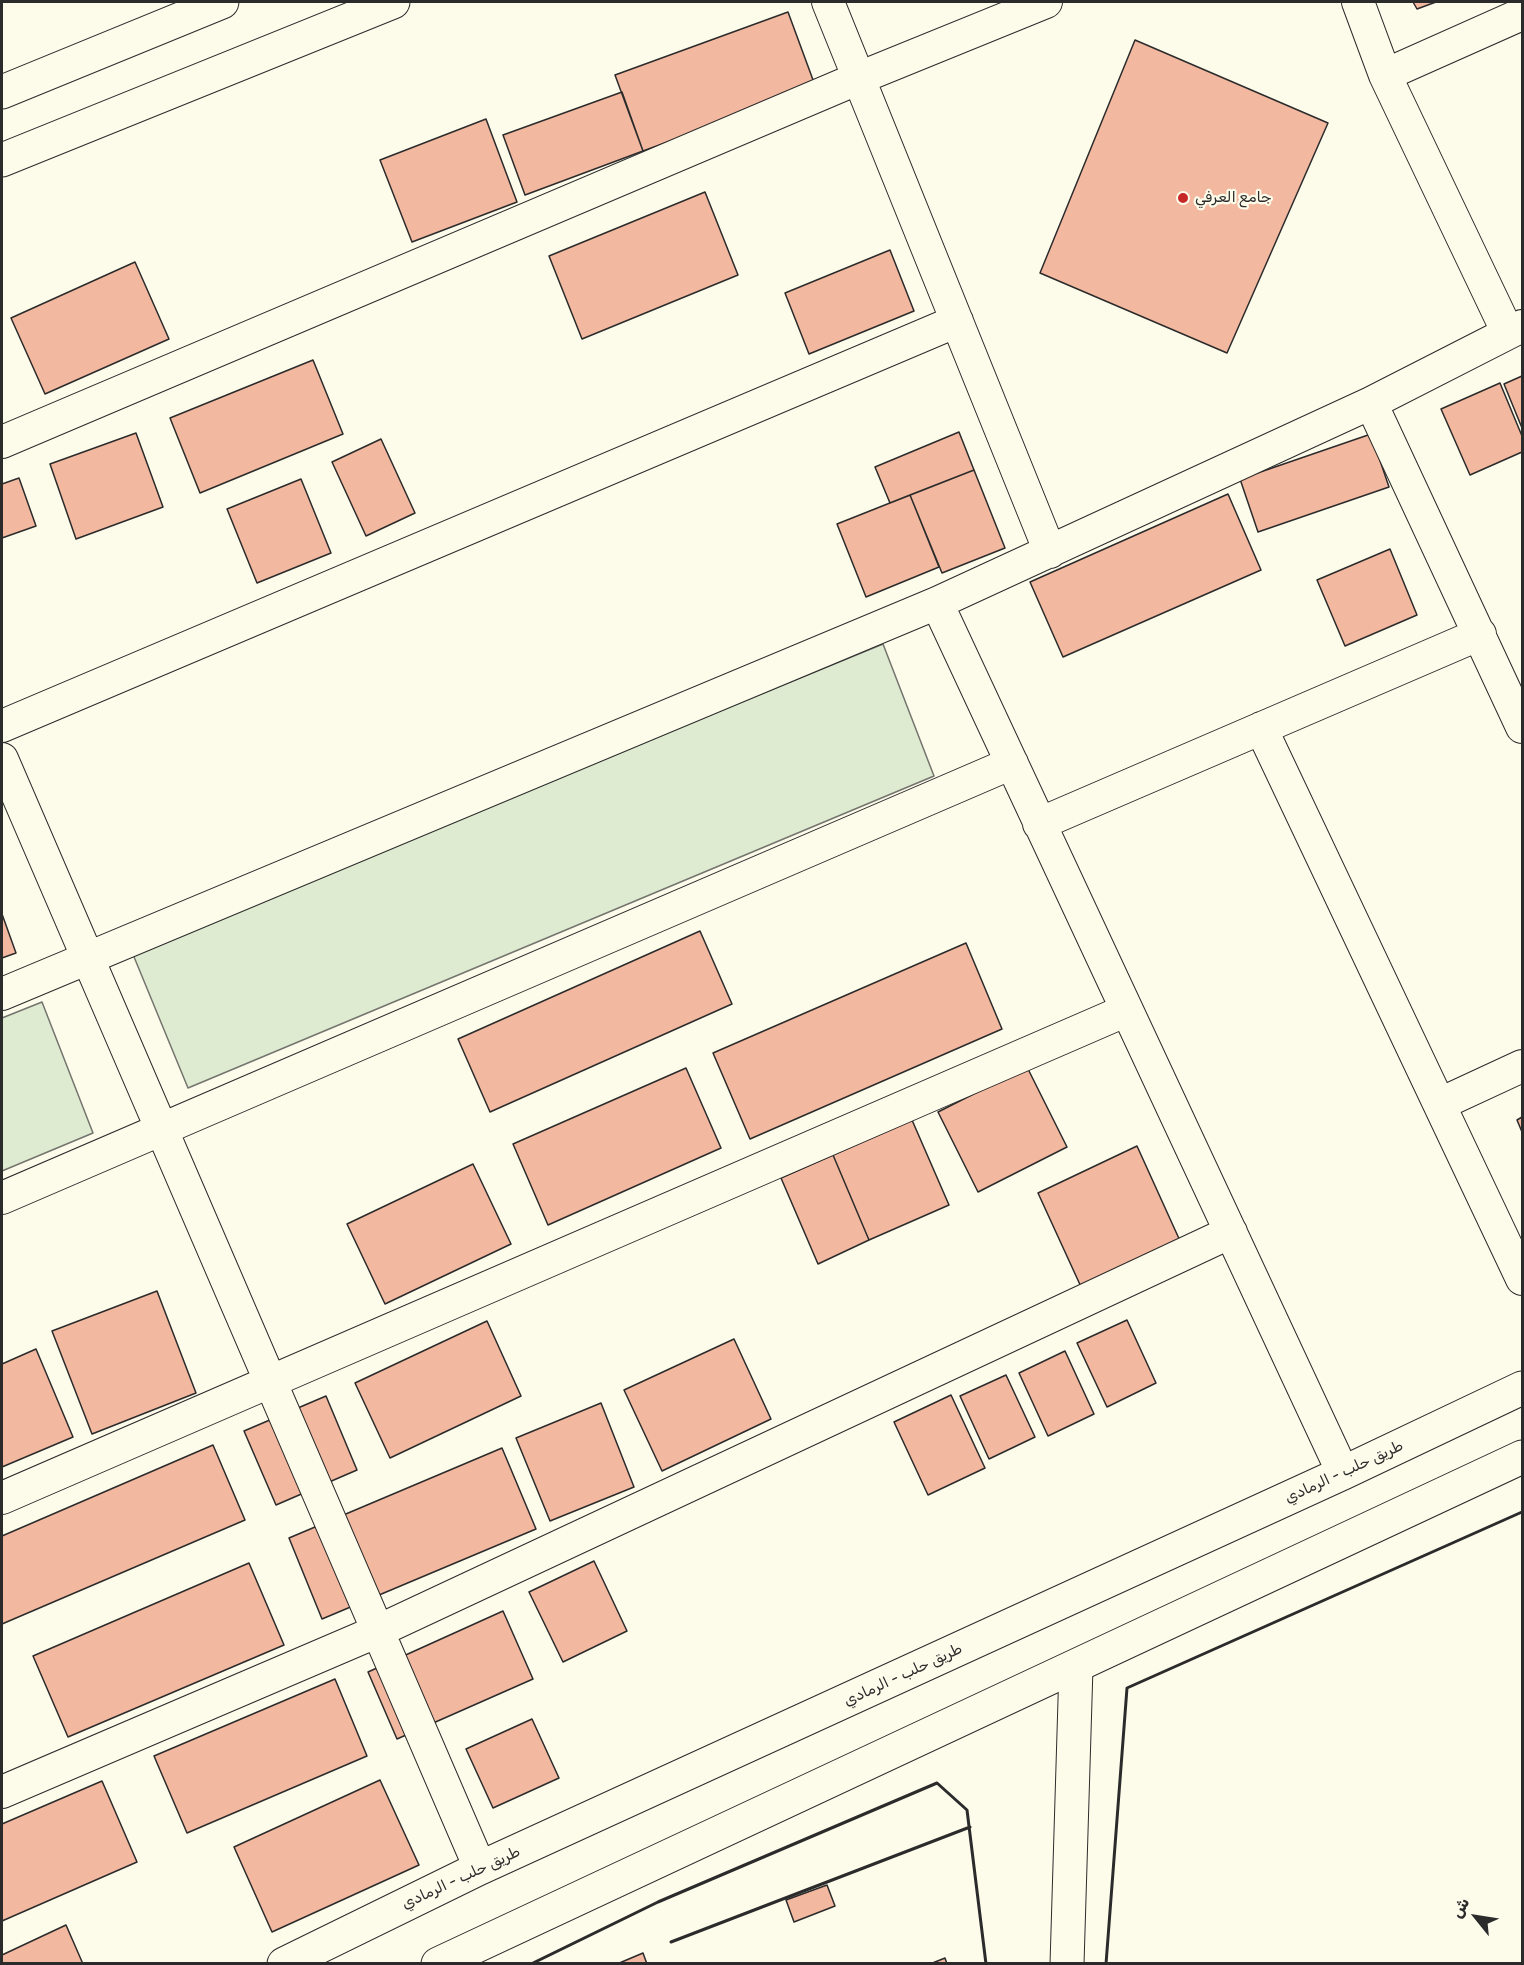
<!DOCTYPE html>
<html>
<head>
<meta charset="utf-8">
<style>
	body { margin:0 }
	#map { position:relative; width:1524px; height:1965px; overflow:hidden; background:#fdfbea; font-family:Rubik,"Noto Sans Arabic",sans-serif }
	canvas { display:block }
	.frame { position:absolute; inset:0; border:3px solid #2b2b2b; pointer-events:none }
	.north { position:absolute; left:1446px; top:1887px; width:60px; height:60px; -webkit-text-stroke:4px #fdfbea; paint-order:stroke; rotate:300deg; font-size:16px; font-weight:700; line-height:24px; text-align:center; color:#2b2b2b }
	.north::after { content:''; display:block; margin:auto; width:21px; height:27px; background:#2b2b2b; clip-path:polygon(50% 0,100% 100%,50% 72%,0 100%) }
</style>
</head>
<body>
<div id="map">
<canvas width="1524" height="1965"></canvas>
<div class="frame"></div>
<div class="north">ش</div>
</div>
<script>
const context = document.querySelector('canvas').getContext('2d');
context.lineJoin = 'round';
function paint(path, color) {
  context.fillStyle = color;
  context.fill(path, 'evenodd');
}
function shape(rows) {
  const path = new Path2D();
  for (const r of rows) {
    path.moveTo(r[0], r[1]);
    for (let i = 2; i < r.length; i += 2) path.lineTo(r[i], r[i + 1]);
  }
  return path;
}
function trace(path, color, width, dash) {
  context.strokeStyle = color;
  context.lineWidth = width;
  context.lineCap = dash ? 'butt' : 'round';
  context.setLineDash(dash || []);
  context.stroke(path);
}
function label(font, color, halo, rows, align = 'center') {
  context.font = font + ' Rubik,"Noto Sans Arabic",sans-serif';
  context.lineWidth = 4.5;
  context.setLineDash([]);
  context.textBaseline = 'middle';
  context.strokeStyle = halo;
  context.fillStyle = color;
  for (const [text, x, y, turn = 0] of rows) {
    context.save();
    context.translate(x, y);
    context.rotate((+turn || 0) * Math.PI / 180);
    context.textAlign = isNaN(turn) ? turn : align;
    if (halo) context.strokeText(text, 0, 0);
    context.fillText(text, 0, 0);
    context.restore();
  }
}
const green = shape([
	[883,644,934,776,188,1088,132,952,883,644],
	[42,1002,93,1133,2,1171,2,1018,42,1002]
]);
paint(green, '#deebd1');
trace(green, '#74746e', 1.5);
const building = shape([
	[1413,2,1436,2,1417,9,1413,2],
	[788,12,816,88,643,151,615,75,788,12],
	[1135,40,1328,123,1227,353,1040,273,1135,40],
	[622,92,643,151,525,195,503,135,622,92],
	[486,119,517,202,412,242,380,160,486,119],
	[705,192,738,275,582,339,549,256,705,192],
	[890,250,914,311,809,354,785,293,890,250],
	[135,262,169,339,45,394,11,318,135,262],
	[313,360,343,434,200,493,170,418,313,360],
	[1522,376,1522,428,1504,384,1522,376],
	[1500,383,1522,436,1522,452,1470,475,1441,409,1500,383],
	[959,432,974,470,890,503,875,467,959,432],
	[136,433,163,507,76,539,50,464,136,433],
	[1371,434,1389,487,1258,532,1240,479,1371,434],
	[381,439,415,513,366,536,332,462,381,439],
	[974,470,1005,548,942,573,910,495,974,470],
	[19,478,36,526,2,538,2,484,19,478],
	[301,479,331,553,257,583,227,509,301,479],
	[1228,494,1261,570,1063,657,1030,582,1228,494],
	[910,495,939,567,866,597,837,524,910,495],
	[1390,549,1417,615,1345,646,1317,580,1390,549],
	[2,914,16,953,2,958,2,914],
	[700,931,732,1004,490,1112,458,1039,700,931],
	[966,943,1002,1029,750,1139,713,1053,966,943],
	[1027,1067,1067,1147,978,1192,938,1112,1027,1067],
	[686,1068,721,1148,548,1225,513,1144,686,1068],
	[1522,1117,1522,1132,1517,1120,1522,1117],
	[912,1120,949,1205,869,1240,833,1155,912,1120],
	[1137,1146,1181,1243,1082,1289,1038,1193,1137,1146],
	[833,1155,869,1240,818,1264,781,1178,833,1155],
	[473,1164,511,1244,385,1304,347,1224,473,1164],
	[157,1291,196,1393,92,1434,52,1331,157,1291],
	[1127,1320,1156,1383,1107,1407,1077,1343,1127,1320],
	[487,1321,521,1396,390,1458,355,1383,487,1321],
	[734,1339,771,1419,662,1471,624,1390,734,1339],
	[36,1349,73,1437,2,1467,2,1364,36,1349],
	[1065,1351,1094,1414,1048,1436,1019,1373,1065,1351],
	[1006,1375,1035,1437,989,1459,960,1396,1006,1375],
	[951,1395,985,1468,928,1495,894,1422,951,1395],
	[326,1396,357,1470,276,1505,244,1431,326,1396],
	[601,1403,634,1487,550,1521,516,1438,601,1403],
	[213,1445,245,1520,2,1624,2,1536,213,1445],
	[502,1448,536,1529,322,1619,289,1538,502,1448],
	[594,1561,627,1631,563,1662,529,1592,594,1561],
	[249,1563,284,1645,68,1737,33,1656,249,1563],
	[503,1611,533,1679,397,1739,368,1672,503,1611],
	[335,1679,367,1756,187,1833,154,1756,335,1679],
	[532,1719,559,1778,493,1808,466,1749,532,1719],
	[380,1780,419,1865,272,1932,234,1847,380,1780],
	[102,1781,137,1862,2,1921,2,1824,102,1781],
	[827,1885,835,1906,794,1922,786,1900,827,1885],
	[66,1925,83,1964,2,1964,2,1955,66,1925],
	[643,1953,647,1964,617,1964,643,1953],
	[945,1958,947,1964,930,1964,945,1958]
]);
paint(building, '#f2b8a0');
trace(building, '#2b2b2b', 1.5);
const minor = shape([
	[828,2,1050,552],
	[1358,2,1385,75,1508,333],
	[1385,75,1522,14],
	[1371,403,1522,727],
	[2,442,859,78,1046,2],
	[937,603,1343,1473],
	[2,726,957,321],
	[1261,728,1522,1279],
	[2,759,480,1868],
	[1039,824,1480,634],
	[2,994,937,603,1371,403,1522,326],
	[1440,1104,1522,1066],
	[2,1198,1012,763],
	[2,1498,1127,1010],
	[2,1792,378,1631,1231,1232]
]);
const tertiary = shape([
	[2,92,222,2],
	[2,160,393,2],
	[1067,1964,1076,1667]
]);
const trunk = shape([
	[284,1964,480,1868,1343,1473,1522,1388],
	[438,1964,1522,1457]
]);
trace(minor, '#2b2b2b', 34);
trace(tertiary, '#2b2b2b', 35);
trace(trunk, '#2b2b2b', 35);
trace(minor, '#fdfbea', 32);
trace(tertiary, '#fdfbea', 33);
trace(trunk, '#fdfbea', 33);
trace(shape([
	[671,1942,970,1827],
	[531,1964,658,1902,937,1783,967,1810,986,1964],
	[1106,1964,1127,1688,1522,1512]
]), '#2b2b2b', 3);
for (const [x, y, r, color] of [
	[1183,198,6,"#c62828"]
]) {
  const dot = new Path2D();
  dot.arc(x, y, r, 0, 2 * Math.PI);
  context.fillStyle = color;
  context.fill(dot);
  trace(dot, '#fdfbea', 2);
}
label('15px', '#2b2b2b', '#fdfbea', [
	["جامع العرفي",1195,198]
], 'left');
label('15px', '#2b2b2b', '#fdfbea', [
	["طريق حلب - الرمادي",1344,1472,-25],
	["طريق حلب - الرمادي",903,1675,-25],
	["طريق حلب - الرمادي",461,1878,-25]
]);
</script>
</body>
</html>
